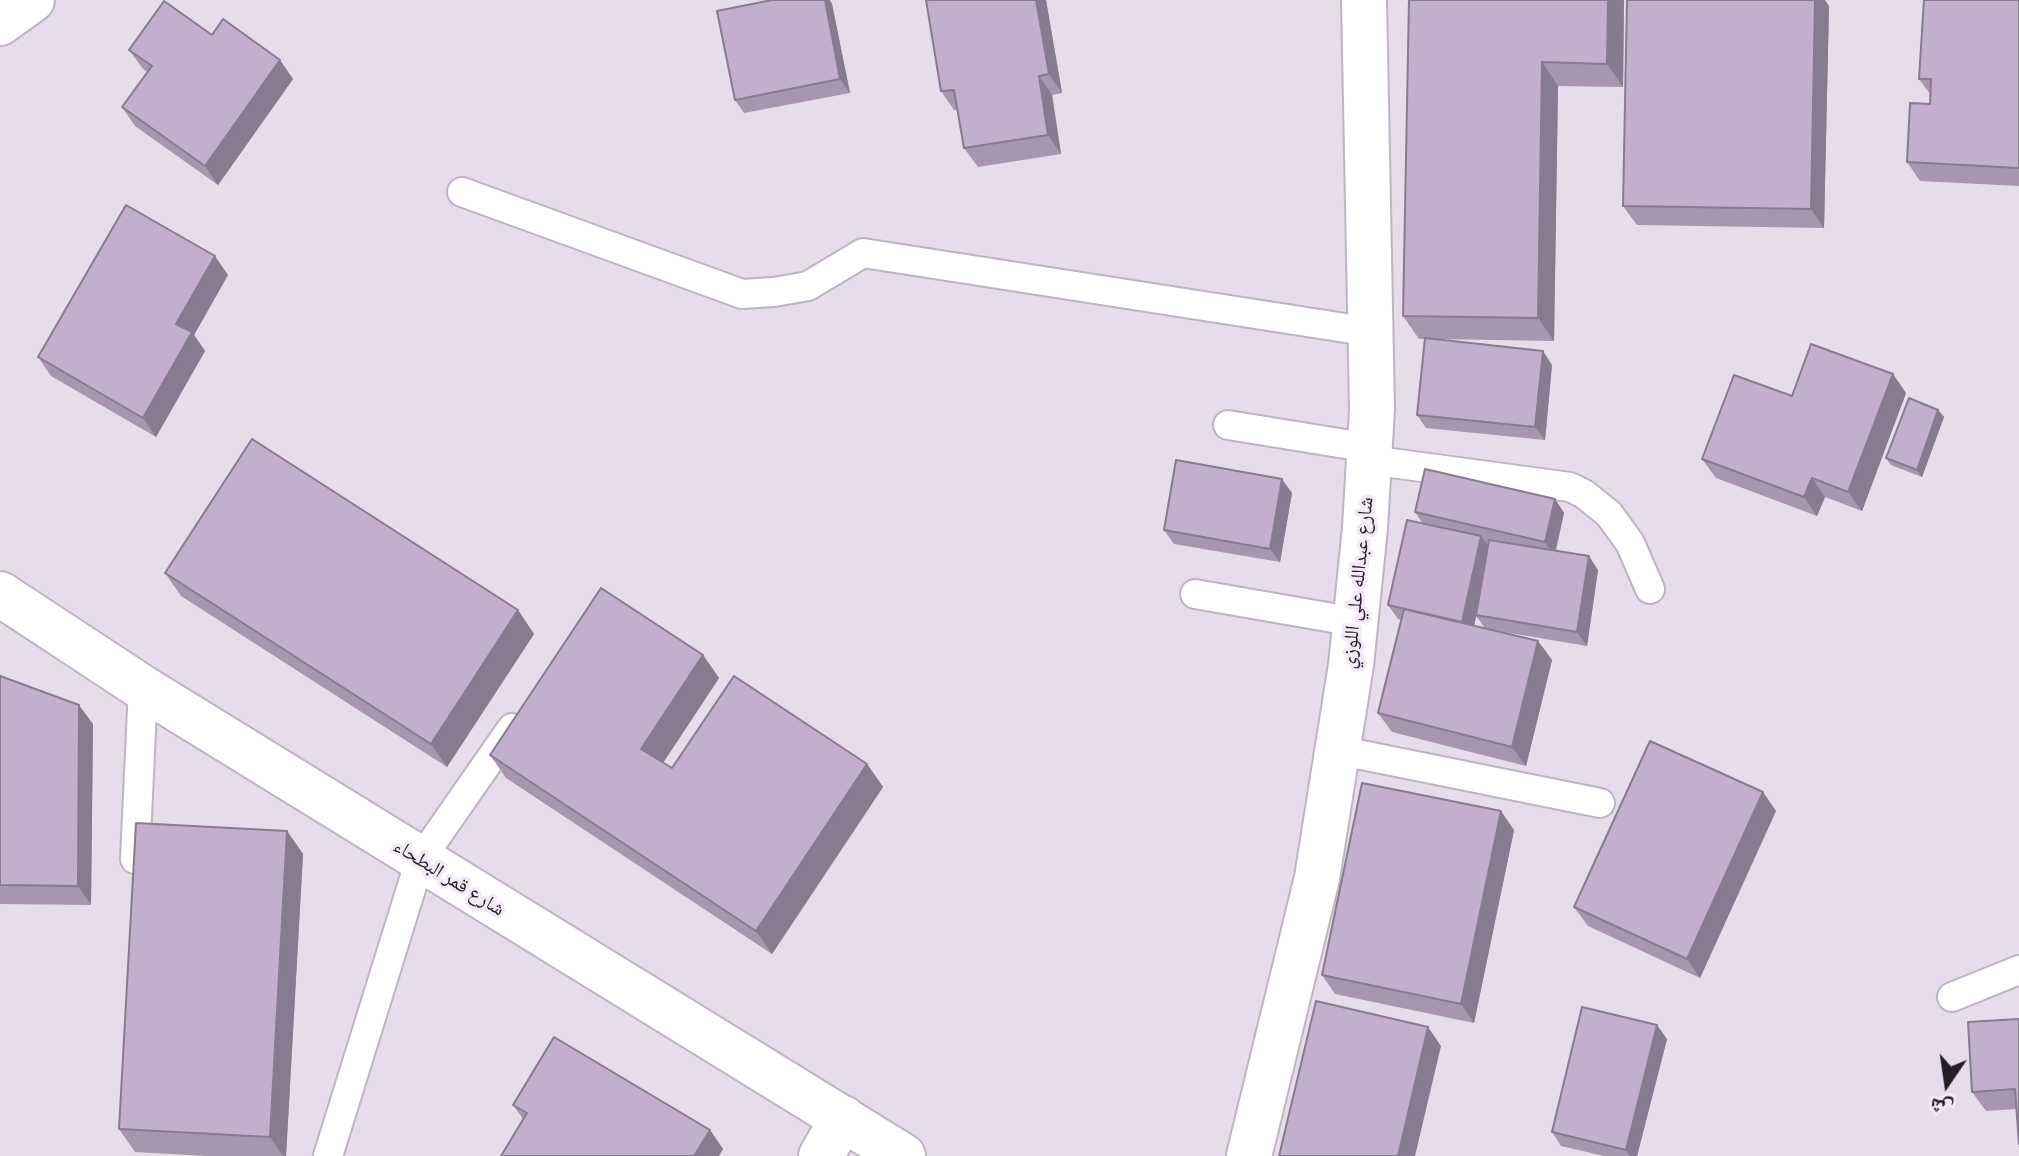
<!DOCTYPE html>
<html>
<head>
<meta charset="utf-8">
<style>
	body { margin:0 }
	#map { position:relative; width:2019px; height:1156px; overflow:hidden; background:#e6dceb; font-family:"Fira Sans Condensed","Noto Naskh Arabic",sans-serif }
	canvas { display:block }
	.north { position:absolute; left:1907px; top:1044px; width:80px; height:80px; -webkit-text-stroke:6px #f3e9f8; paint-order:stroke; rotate:193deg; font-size:22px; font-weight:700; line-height:32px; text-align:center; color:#221e24 }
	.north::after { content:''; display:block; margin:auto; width:28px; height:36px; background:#221e24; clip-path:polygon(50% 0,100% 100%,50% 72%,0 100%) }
</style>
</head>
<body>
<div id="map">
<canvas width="2019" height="1156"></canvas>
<div class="north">ش</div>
</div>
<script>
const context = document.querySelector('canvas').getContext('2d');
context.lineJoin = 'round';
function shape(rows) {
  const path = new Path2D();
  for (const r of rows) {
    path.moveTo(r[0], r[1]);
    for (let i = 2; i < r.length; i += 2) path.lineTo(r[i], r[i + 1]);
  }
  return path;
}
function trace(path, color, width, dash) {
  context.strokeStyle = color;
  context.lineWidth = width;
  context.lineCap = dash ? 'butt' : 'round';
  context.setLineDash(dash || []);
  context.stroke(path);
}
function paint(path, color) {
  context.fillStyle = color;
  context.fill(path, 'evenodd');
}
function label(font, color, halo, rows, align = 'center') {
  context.font = font + ' "Fira Sans Condensed","Noto Naskh Arabic",sans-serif';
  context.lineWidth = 7;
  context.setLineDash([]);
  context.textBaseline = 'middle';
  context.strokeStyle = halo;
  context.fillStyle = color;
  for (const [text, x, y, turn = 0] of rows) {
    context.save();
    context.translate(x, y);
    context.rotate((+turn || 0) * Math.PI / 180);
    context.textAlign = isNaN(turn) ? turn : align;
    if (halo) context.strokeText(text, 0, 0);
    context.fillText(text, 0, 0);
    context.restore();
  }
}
const lane = shape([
	[462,192,742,294,774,292,808,286,863,253,1371,332],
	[1228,425,1370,448],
	[1369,460,1570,487,1584,494,1609,514,1630,543,1650,589],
	[1195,594,1356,622],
	[1337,750,1600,803],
	[135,859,143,688],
	[1952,997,2019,970],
	[328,1156,420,860,512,728]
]);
const street = shape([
	[0,23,32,0],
	[0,594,143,688,903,1156],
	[821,1156,843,1118]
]);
const secondary = shape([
	[1249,1156,1317,878,1351,665,1365,528,1372,409,1364,0]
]);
trace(lane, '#beb4c3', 32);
trace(street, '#beb4c3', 48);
trace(secondary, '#beb4c3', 48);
trace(lane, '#fff', 28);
trace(street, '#fff', 44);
trace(secondary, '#fff', 44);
paint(shape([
	[1046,0,1062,93,1052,95,1061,154,978,167,964,148,958,110,954,110,941,91],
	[1409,0,1624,0,1623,87,1558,86,1554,341,1434,339,1552,365,1545,440,1426,428,1417,415,1424,339,1419,339,1403,316],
	[2019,0,2019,186,1920,181,1907,162,1930,104,1930,94,1919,79],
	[832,4,850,93,744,113,735,100],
	[1829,6,1824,228,1637,225,1623,206],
	[212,35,293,79,218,185,135,126,122,107,147,72,143,69,129,50],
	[228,275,194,335,205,351,156,437,51,376,38,357],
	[1906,393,1862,511,1825,497,1817,516,1716,478,1702,459,1792,396],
	[1938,410,1944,417,1922,477,1891,465,1886,458],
	[1292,493,1280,562,1174,544,1164,530],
	[1555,499,1564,513,1556,551,1598,570,1587,646,1492,630,1538,641,1552,660,1526,766,1392,732,1378,713,1401,620,1398,619,1388,605,1423,524,1415,512],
	[1476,616,1485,628,1474,626],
	[165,573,518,610,534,634,447,767,181,596],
	[703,655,719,678,663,763,672,768,867,764,883,787,772,954,506,778,490,755],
	[0,676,93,724,91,905,0,904],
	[1776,811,1700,978,1588,926,1574,907],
	[1514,830,1474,1023,1335,994,1322,975],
	[287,831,303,854,286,1156,206,1156,135,1152,119,1129],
	[2019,1019,2017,1109,1986,1111,1972,1092],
	[1667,1039,1637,1156,1604,1156,1561,1146,1552,1132],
	[513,1105,710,1130,723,1149,523,1119]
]), '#a896b0');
paint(shape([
	[825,0,830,0,832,4,850,93,840,79],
	[1036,0,1046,0,1062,93,1049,74],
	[1608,0,1624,0,1623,87,1607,64],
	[1815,0,1825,0,1829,6,1824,228,1811,209],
	[280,60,293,79,218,185,205,166],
	[1542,62,1558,86,1554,341,1538,318],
	[1039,76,1052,95,1061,154,1048,135],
	[215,256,228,275,194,335,205,351,156,437,143,418,176,324],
	[1543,351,1552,365,1545,440,1535,427],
	[1893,374,1906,393,1862,511,1848,492],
	[1938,410,1944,417,1922,477,1917,470],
	[1812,478,1825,497,1817,516,1804,497],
	[1282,479,1292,493,1280,562,1270,549],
	[1555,499,1564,513,1554,556,1545,542],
	[1481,536,1491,550,1472,635,1462,622],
	[1589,556,1598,570,1587,646,1577,632],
	[518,610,534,634,447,767,431,744],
	[1538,641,1552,660,1526,766,1512,747],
	[703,655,719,678,657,772,641,749],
	[79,705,93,724,91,905,78,886],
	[867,764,883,787,772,954,756,931],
	[1763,792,1776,811,1700,978,1687,959],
	[1501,811,1514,830,1474,1023,1461,1004],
	[287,831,303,854,286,1156,283,1156,270,1137],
	[1657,1025,1667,1039,1637,1156,1630,1156,1626,1150],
	[1428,1027,1441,1046,1415,1156,1398,1156],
	[710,1130,723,1149,719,1156,694,1156]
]), '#887a90');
const building = shape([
	[772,0,825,0,840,79,735,100,717,11,772,0],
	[926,0,1036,0,1049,74,1039,76,1048,135,964,148,954,90,941,91,926,0],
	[1409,0,1608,0,1607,64,1542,62,1538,318,1403,316,1409,0],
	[1627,0,1815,0,1811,209,1623,206,1627,0],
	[1924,0,2019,0,2019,168,1907,162,1910,103,1930,104,1931,79,1919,79,1924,0],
	[164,1,212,35,223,19,280,60,205,166,122,107,152,66,129,50,164,1],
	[126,205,215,256,176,324,192,332,143,418,38,357,126,205],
	[1425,338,1543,351,1535,427,1417,415,1425,338],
	[1811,344,1893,374,1848,492,1812,478,1804,497,1702,459,1734,375,1792,396,1811,344],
	[1909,398,1938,410,1917,470,1886,458,1909,398],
	[252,439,518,610,431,744,165,573,252,439],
	[1176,460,1282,479,1270,549,1164,530,1176,460],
	[1425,469,1555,499,1545,542,1415,512,1425,469],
	[1407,520,1481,536,1462,622,1388,605,1407,520],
	[1489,540,1589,556,1577,632,1476,615,1489,540],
	[601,588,703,655,641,749,672,768,734,676,867,764,756,931,490,755,601,588],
	[1404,609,1538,641,1512,747,1378,713,1404,609],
	[0,676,79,705,78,886,0,885,0,676],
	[1650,741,1763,792,1687,959,1574,907,1650,741],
	[1362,783,1501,811,1461,1004,1322,975,1362,783],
	[136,823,287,831,270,1137,119,1129,136,823],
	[1316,1001,1428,1027,1398,1156,1279,1156,1316,1001],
	[1582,1007,1657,1025,1626,1150,1552,1132,1582,1007],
	[2019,1019,2019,1144,2015,1089,1972,1092,1968,1022,2019,1019],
	[554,1037,710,1130,694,1156,501,1156,527,1113,513,1105,554,1037]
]);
paint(building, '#c3aecd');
trace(building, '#887a90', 2);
label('20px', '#221e24', '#f3e9f8', [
	["شارع عبدالله علي اللوزي",1358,583,-84],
	["شارع قمر البطحاء",449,878,32]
]);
</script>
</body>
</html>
